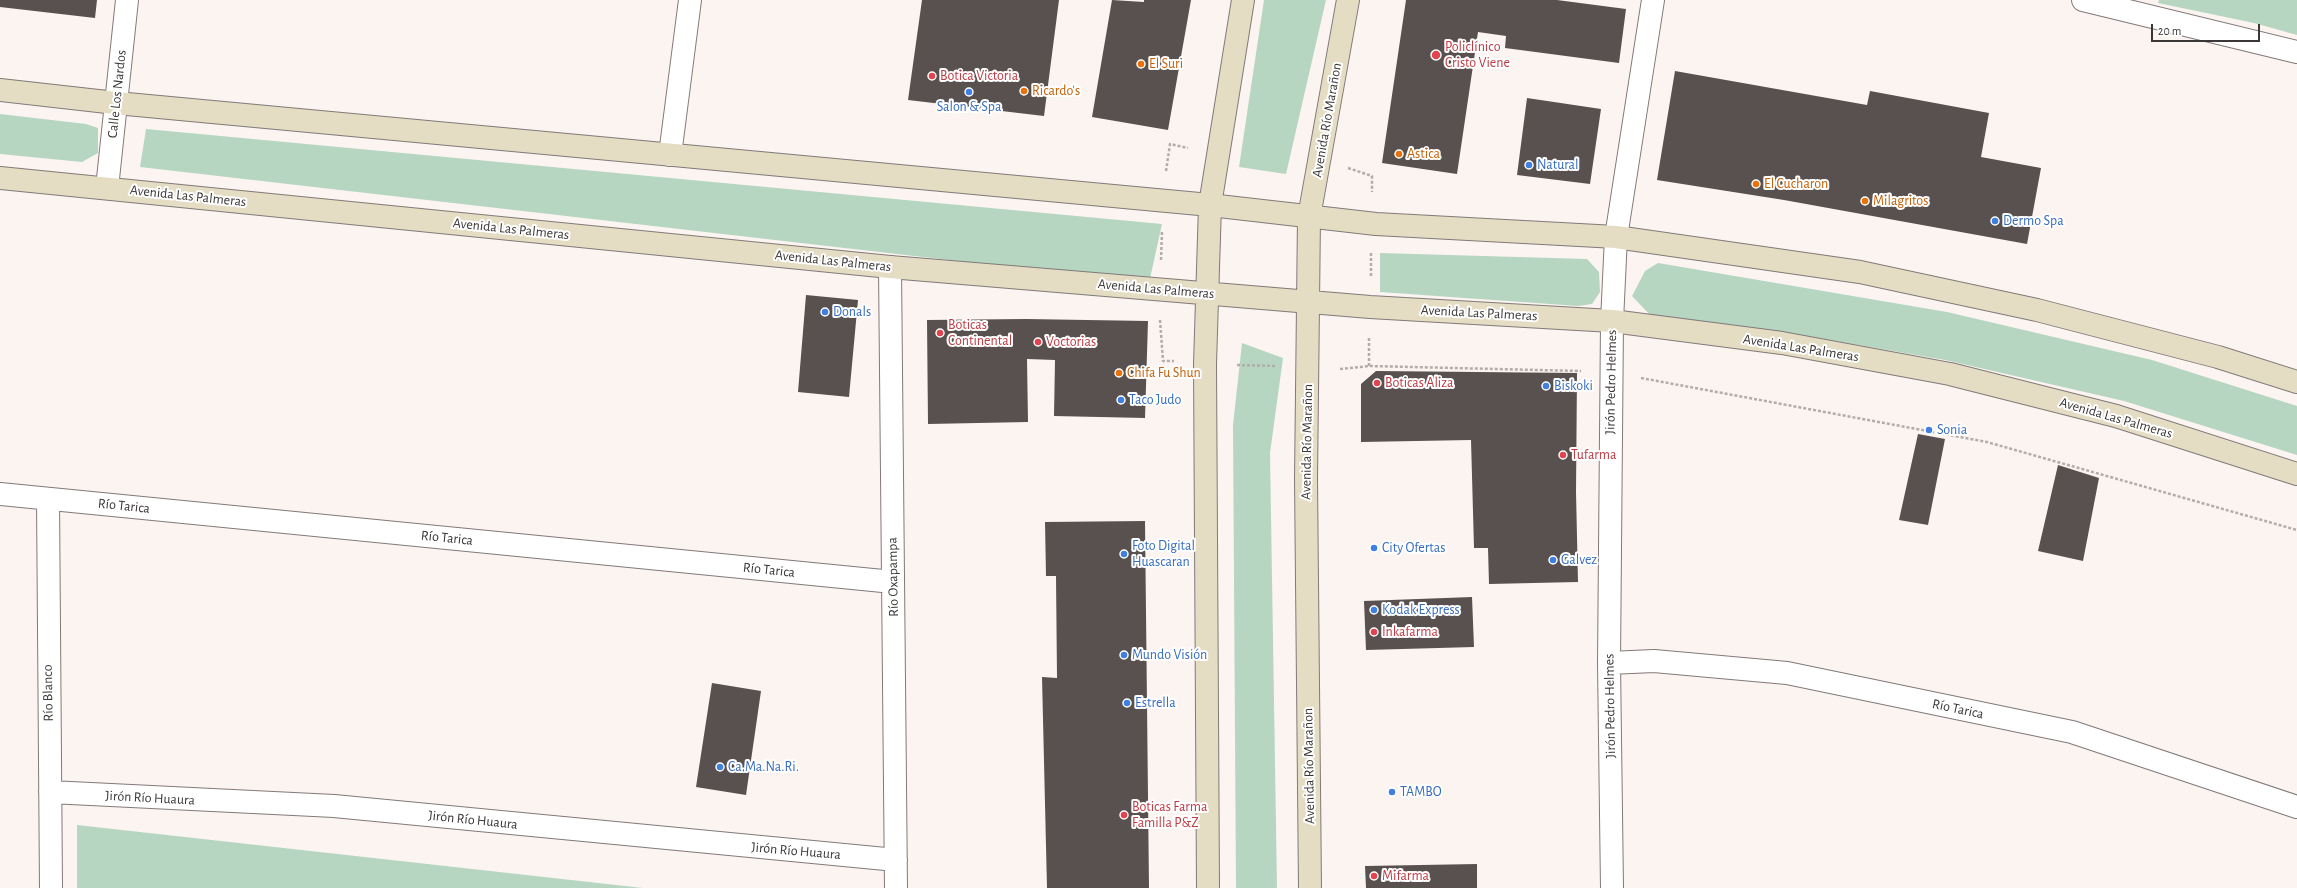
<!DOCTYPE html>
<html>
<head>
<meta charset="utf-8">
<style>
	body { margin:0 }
	#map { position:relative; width:2297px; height:888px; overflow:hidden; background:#fcf4f1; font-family:"Alegreya Sans",sans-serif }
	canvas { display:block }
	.scale { position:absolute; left:2151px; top:24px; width:109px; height:18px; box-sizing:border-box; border:2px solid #3a3736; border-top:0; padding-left:5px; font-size:12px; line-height:14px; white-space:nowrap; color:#3a3736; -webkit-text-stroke:3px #fff; paint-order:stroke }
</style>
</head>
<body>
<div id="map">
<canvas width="2297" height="888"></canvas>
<div class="scale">20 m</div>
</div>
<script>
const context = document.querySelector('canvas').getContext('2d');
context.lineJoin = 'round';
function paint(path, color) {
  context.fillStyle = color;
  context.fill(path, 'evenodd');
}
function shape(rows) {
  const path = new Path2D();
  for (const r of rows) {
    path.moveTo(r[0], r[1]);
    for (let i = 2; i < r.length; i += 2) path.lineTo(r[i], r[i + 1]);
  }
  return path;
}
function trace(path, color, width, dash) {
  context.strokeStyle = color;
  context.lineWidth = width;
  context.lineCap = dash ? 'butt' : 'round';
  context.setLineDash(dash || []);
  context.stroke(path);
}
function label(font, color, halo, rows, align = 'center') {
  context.font = font + ' "Alegreya Sans",sans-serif';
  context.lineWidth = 4;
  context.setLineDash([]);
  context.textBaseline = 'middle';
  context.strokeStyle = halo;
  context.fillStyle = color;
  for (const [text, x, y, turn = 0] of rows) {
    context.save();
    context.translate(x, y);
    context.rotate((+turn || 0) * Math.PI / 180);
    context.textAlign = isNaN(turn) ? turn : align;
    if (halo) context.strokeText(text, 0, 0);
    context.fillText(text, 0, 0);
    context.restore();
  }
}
paint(shape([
	[1264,0,1326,0,1286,174,1239,167],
	[2159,0,2297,0,2297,35,2254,23,2158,3],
	[0,114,86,124,98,128,98,153,82,162,0,154],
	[146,129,1162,224,1149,283,140,167],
	[1380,253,1587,259,1599,272,1600,292,1592,304,1578,306,1380,292],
	[1658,263,1947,312,2152,360,2297,406,2297,455,2124,401,1945,360,1801,335,1650,315,1632,296,1645,271],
	[1242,343,1283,358,1270,453,1277,888,1236,888,1233,425],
	[77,825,643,888,77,888]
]), '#b6d6c1');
paint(shape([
	[0,0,97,0,95,18,0,7],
	[922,0,1059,0,1044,116,908,100],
	[1112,0,1144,2,1144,0,1191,0,1168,130,1092,117],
	[1406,0,1557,0,1626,9,1619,63,1505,48,1506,36,1478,32,1457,174,1382,163],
	[1675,71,1867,105,1870,91,1989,113,1981,157,2041,168,2027,244,1784,200,1657,180],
	[1527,98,1601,109,1590,184,1517,175],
	[806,295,858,300,849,397,798,392],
	[1026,319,1148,321,1145,418,1054,416,1055,360,1027,359,1028,422,928,424,927,320],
	[1376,371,1577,373,1576,492,1578,582,1489,584,1488,548,1474,548,1471,440,1361,442,1361,384],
	[1918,434,1945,439,1928,525,1899,520],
	[2058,465,2099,478,2083,561,2038,551],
	[1145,521,1149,888,1047,888,1042,677,1057,678,1056,576,1046,576,1045,522],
	[1472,597,1474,647,1366,650,1364,601],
	[712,683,761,691,746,795,696,787],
	[1477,864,1477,888,1366,888,1365,866]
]), '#585150');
const street = shape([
	[2083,0,2297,52],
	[670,155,690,0],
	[107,188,127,0],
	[890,267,896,888],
	[0,494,893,582],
	[48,499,51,888],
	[1609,663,1654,661,1787,673,2072,732,2297,807],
	[50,792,334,806,896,860],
	[1612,888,1609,663,1612,321,1616,237,1653,0]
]);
const secondary = shape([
	[0,90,116,103,1210,205,1376,224,1616,237,1860,272,2037,310,2218,357,2297,382],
	[0,178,890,267,1370,307,1612,321,1782,343,1950,374,2116,416,2297,474],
	[1208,888,1205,364,1210,205,1243,0],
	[1310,888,1306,479,1309,217,1348,0]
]);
trace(street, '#817a78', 24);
trace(secondary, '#817a78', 24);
trace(shape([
	[1348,168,1372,176,1372,192],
	[1166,171,1170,144,1188,148],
	[1161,260,1162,231],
	[1371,276,1371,253],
	[1160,320,1163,361,1174,361],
	[1237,365,1277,366],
	[1369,366,1369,337],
	[1340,369,1369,366,1581,371],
	[1641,378,1987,442,2297,530]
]), '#b2acaa', 2.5, [3, 2]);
trace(street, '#fff', 22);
trace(secondary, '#e4dcc3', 22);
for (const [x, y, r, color] of [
	[1436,55,5,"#e0444e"],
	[1141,64,4,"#e8710a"],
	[932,76,4,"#e0444e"],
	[1024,91,4,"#e8710a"],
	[969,92,4,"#3f7fe0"],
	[1399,154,4,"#e8710a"],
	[1529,165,4,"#3f7fe0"],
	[1756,184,4,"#e8710a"],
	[1865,201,4,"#e8710a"],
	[1995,221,4,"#3f7fe0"],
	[825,312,4,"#3f7fe0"],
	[940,333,4,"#e0444e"],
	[1038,342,4,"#e0444e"],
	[1119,373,4,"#e8710a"],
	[1377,383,4,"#e0444e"],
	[1546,386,4,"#3f7fe0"],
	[1121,400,4,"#3f7fe0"],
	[1929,430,4,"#3f7fe0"],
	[1563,455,4,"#e0444e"],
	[1374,548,4,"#3f7fe0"],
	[1124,554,4,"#3f7fe0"],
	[1553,560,4,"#3f7fe0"],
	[1374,610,4,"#3f7fe0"],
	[1374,632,4,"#e0444e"],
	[1124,655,4,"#3f7fe0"],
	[1127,703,4,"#3f7fe0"],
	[720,767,4,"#3f7fe0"],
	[1392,792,4,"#3f7fe0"],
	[1124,815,4,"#e0444e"],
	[1374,876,4,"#e0444e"]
]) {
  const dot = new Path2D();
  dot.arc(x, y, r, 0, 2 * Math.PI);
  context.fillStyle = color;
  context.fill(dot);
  trace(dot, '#fff', 1.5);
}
label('14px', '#be3a42', '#fff', [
	["Policlínico",1445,47],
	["Cristo Viene",1445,63],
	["Botica Victoria",940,76],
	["Boticas",948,325],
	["Continental",948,341],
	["Voctorias",1046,342],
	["Boticas Aliza",1385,383],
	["Tufarma",1571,455],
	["Inkafarma",1382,632],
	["Boticas Farma",1132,807],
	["Familla P&Z",1132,823],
	["Mifarma",1382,876]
], 'left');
label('14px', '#c56008', '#fff', [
	["El Suri",1149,64],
	["Ricardo's",1032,91],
	["Astica",1407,154],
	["El Cucharon",1764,184],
	["Milagritos",1873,201],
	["Chifa Fu Shun",1127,373]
], 'left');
label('14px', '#3a3736', '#fff', [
	["Calle Los Nardos",117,94,-84],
	["Avenida Río Marañon",1327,120,-80],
	["Avenida Las Palmeras",188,196,6],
	["Avenida Las Palmeras",511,229,6],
	["Avenida Las Palmeras",833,261,6],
	["Avenida Las Palmeras",1156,289,5],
	["Avenida Las Palmeras",1479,313,3],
	["Avenida Las Palmeras",1801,348,9],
	["Jirón Pedro Helmes",1611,382,-89],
	["Avenida Las Palmeras",2116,418,16],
	["Avenida Río Marañon",1307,442,-89],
	["Río Tarica",124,506,6],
	["Río Tarica",447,538,6],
	["Río Tarica",769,570,6],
	["Río Oxapampa",893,577,-91],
	["Río Blanco",48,693,-91],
	["Jirón Pedro Helmes",1610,706,-91],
	["Río Tarica",1958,709,12],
	["Avenida Río Marañon",1309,766,-91],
	["Jirón Río Huaura",150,798,3],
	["Jirón Río Huaura",473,820,6],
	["Jirón Río Huaura",796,851,5]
]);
label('14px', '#366cbe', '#fff', [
	["Salon & Spa",969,107,"center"],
	["Natural",1537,165],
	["Dermo Spa",2003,221],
	["Donals",833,312],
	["Biskoki",1554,386],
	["Taco Judo",1129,400],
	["Sonia",1937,430],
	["Foto Digital",1132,546],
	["Huascaran",1132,562],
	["City Ofertas",1382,548],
	["Galvez",1561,560],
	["Kodak Express",1382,610],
	["Mundo Visión",1132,655],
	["Estrella",1135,703],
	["Ca.Ma.Na.Ri.",728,767],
	["TAMBO",1400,792]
], 'left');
</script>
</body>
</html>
